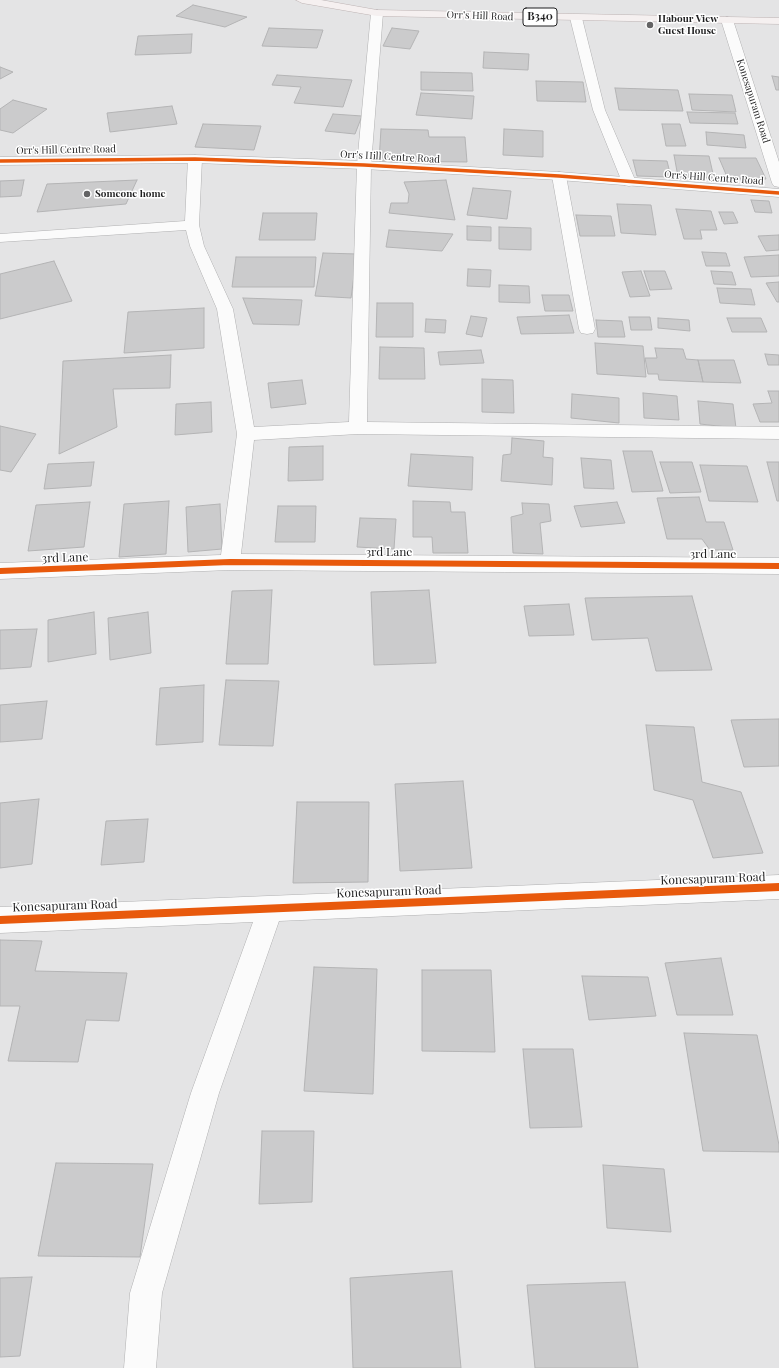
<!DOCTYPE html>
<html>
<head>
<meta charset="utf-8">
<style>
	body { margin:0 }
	canvas { display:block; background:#e4e4e5 }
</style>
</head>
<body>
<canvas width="779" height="1368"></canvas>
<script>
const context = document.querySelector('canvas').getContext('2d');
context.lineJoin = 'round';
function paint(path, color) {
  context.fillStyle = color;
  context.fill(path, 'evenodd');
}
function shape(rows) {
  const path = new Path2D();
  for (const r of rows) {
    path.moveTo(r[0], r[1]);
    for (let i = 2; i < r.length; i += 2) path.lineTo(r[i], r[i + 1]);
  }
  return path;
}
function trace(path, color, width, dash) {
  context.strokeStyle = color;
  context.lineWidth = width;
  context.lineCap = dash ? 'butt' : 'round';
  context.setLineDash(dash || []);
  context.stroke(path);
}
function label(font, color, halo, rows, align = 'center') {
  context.font = font + ' "Playfair Display",serif';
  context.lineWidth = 3;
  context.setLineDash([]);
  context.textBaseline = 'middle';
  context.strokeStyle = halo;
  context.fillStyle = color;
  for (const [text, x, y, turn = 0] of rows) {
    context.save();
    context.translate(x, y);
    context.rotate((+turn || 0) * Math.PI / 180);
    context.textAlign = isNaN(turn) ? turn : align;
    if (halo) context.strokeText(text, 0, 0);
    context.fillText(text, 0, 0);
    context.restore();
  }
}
const building = shape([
	[193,5,247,17,225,27,176,16,193,5],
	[269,28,323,30,317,48,262,46,269,28],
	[392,28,419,31,410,49,383,46,392,28],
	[192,34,191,53,135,55,138,36,192,34],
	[484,52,529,54,528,70,483,68,484,52],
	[0,67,13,72,0,79,0,67],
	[421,72,472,73,473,91,421,90,421,72],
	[277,75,352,80,343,107,294,103,301,87,272,85,277,75],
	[772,76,779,77,779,90,776,90,772,76],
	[536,81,583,82,586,102,537,101,536,81],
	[615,88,678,90,683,111,619,110,615,88],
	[421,93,474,96,472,119,416,115,421,93],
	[689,94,732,95,736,112,692,110,689,94],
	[13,100,47,109,13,133,0,130,0,109,13,100],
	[172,106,177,124,110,132,107,113,172,106],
	[687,112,735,113,738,124,690,123,687,112],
	[333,114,362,116,355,134,325,131,333,114],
	[203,124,261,126,254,150,195,147,203,124],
	[662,124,680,124,686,146,666,146,662,124],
	[381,129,428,130,429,137,465,137,467,162,379,161,381,129],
	[504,129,543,131,543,157,503,155,504,129],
	[706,132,744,135,746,148,707,145,706,132],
	[674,155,709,156,714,178,678,177,674,155],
	[719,158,756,158,766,179,728,179,719,158],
	[633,160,667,161,671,177,637,176,633,160],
	[24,180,21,196,0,197,0,181,24,180],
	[137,180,126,204,37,212,47,184,137,180],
	[446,180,455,220,389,213,391,203,408,203,409,194,404,182,446,180],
	[473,188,511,191,507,219,467,215,473,188],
	[751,200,769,201,772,213,755,212,751,200],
	[617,204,651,205,656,235,621,233,617,204],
	[676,209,711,211,717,230,700,230,702,239,684,239,676,209],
	[719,212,733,212,738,223,724,224,719,212],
	[263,213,317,213,315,240,259,240,263,213],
	[576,215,611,216,615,236,580,236,576,215],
	[467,226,491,227,491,241,467,240,467,226],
	[499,227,531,228,531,250,499,249,499,227],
	[389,230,453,234,442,251,386,247,389,230],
	[779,235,779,250,766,251,758,236,779,235],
	[702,252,726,253,730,266,706,266,702,252],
	[323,253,357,254,351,298,315,296,323,253],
	[779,255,779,276,751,277,744,257,779,255],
	[236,257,316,257,314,287,232,287,236,257],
	[54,261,72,301,0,319,0,274,54,261],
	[468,269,491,270,490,287,467,286,468,269],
	[641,271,650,296,630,297,622,272,641,271],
	[644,271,665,271,672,289,650,290,644,271],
	[711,271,732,272,736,285,714,284,711,271],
	[779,282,779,302,777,302,766,283,779,282],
	[499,285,529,286,530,303,499,302,499,285],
	[717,288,751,289,755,305,720,303,717,288],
	[542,295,569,295,573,311,545,311,542,295],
	[243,298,302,300,299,325,253,324,243,298],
	[377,303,413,303,413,337,376,337,377,303],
	[204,308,204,348,124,353,128,312,204,308],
	[569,315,574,333,521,334,517,317,569,315],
	[471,316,487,318,482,337,466,334,471,316],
	[629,317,650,317,652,330,631,330,629,317],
	[658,318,689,320,690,331,658,328,658,318],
	[727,318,761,318,767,332,732,332,727,318],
	[426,319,446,320,445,333,425,332,426,319],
	[596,320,622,321,625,337,598,337,596,320],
	[595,343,643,346,646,377,597,374,595,343],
	[380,347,424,348,425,379,379,379,380,347],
	[655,348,683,349,686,359,698,360,703,382,659,380,658,374,648,374,645,358,657,358,655,348],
	[481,350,484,363,440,365,438,352,481,350],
	[765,354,779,355,779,365,768,365,765,354],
	[171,355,170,388,113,389,117,427,59,454,63,361,171,355],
	[698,360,734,360,741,383,703,382,698,360],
	[482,379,513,380,514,413,482,412,482,379],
	[302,380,306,404,271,408,268,383,302,380],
	[768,391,779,391,779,422,760,422,753,404,772,403,768,391],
	[643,393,677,396,679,420,644,418,643,393],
	[572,394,619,398,619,423,571,418,572,394],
	[698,401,733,404,736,428,700,424,698,401],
	[211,402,212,432,175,435,176,404,211,402],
	[0,426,36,434,11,472,0,470,0,426],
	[512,438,544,441,543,457,553,458,552,485,501,481,503,455,511,454,512,438],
	[323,446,323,480,288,481,289,447,323,446],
	[623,451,652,451,663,491,632,492,623,451],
	[411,454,473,457,472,490,408,486,411,454],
	[581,458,611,460,614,489,584,488,581,458],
	[94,462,91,486,44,489,48,464,94,462],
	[660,462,692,462,701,492,670,493,660,462],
	[767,462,779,462,779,501,777,501,767,462],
	[700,465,747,466,758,502,709,501,700,465],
	[699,497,706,522,724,522,733,550,710,550,702,539,667,539,657,498,699,497],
	[169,501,166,554,119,557,124,504,169,501],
	[413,501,450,502,451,512,465,512,468,553,433,553,432,537,413,537,413,501],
	[90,502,84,547,28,551,36,505,90,502],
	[617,502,625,523,581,527,574,506,617,502],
	[522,503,549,504,551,521,540,523,543,554,513,553,511,517,523,514,522,503],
	[220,504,222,549,188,552,186,507,220,504],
	[278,506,316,506,315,542,275,542,278,506],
	[360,518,396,519,394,549,357,547,360,518],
	[272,590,268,664,226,664,232,591,272,590],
	[429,590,436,663,374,665,371,592,429,590],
	[692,596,712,670,656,671,648,638,592,640,585,598,692,596],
	[569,604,574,635,529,636,524,606,569,604],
	[94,612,96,654,48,662,48,620,94,612],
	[148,612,151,653,110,660,108,618,148,612],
	[37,629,31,667,0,669,0,630,37,629],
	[226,680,279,681,273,746,219,745,226,680],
	[204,685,203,742,156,745,160,688,204,685],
	[47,701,42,739,0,742,0,705,47,701],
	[779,719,779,766,744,767,731,720,779,719],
	[646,725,694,727,702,782,741,792,763,853,713,858,693,800,654,790,646,725],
	[463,781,472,868,400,871,395,784,463,781],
	[39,799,32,864,0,868,0,803,39,799],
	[297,802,369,802,368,882,293,883,297,802],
	[148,819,144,862,101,865,106,821,148,819],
	[0,940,42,941,35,971,127,973,119,1021,86,1020,78,1062,8,1061,20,1006,0,1006,0,940],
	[721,958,733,1015,677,1015,665,963,721,958],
	[314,967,377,969,373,1094,304,1091,314,967],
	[422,970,491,970,495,1052,422,1051,422,970],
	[582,976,648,977,656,1016,589,1020,582,976],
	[684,1033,757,1035,779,1145,779,1152,703,1151,684,1033],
	[523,1049,573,1049,582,1127,530,1128,523,1049],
	[262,1131,314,1131,312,1202,259,1204,262,1131],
	[56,1163,153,1164,140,1257,38,1256,56,1163],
	[603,1165,664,1169,671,1232,607,1228,603,1165],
	[452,1271,461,1368,353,1368,350,1278,452,1271],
	[32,1277,20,1356,0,1357,0,1278,32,1277],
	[625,1282,638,1368,535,1368,527,1285,625,1282]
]);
paint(building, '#cbcbcc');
trace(building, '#b4b4b5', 1);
const street = shape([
	[377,10,383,13,371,165,367,422,779,427,779,439,358,434,254,440,241,554,779,558,779,574,230,570,0,579,0,563,221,555,237,434,217,309,190,246,186,230,0,242,0,234,185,221,188,159,190,156,200,156,202,159,199,225,204,246,233,309,254,427,349,422,357,165,371,13,377,10],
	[576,15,580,16,582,18,605,110,636,182,634,185,629,186,624,185,622,182,593,110,570,18,572,16,576,15],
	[727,17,731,18,733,20,779,162,779,187,774,186,772,183,721,20,723,18,727,17],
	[559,172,564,173,566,176,595,329,593,333,587,334,581,333,579,329,552,176,554,173,559,172],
	[779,875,779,899,279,921,219,1093,162,1293,156,1368,124,1368,130,1293,191,1093,253,922,0,933,0,907,779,875]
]);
const secondary = shape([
	[195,155,364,161,559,172,779,189,779,197,559,180,364,169,195,163,0,165,0,157,195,155]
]);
const primary = shape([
	[296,0,321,0,377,10,779,18,779,24,377,16,302,3,296,0]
]);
trace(street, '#b0b0b1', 1);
trace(secondary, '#b0b0b1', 1);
trace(primary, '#beb4b4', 1);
paint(street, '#fbfbfb');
paint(secondary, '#fbfbfb');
paint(primary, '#f5f0f0');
trace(shape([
	[0,161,195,159,364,165,559,176,779,193]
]), '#e8590c', 3.5);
trace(shape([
	[0,571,230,562,779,566]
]), '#e8590c', 6);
trace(shape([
	[0,920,779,887]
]), '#e8590c', 8);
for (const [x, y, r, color] of [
	[650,25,4,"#646465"],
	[87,194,4,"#646465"]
]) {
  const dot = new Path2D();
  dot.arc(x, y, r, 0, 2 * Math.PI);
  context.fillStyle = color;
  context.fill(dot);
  trace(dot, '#fff', 1.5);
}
label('10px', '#1f1f20', '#fff', [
	["Orr’s Hill Road",480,16,2],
	["Konesapuram Road",753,101,72],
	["Orr's Hill Centre Road",66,150,-1],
	["Orr's Hill Centre Road",390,157,3],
	["Orr's Hill Centre Road",714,178,4]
]);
label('bold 10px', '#1f1f20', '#fff', [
	["Habour View",658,19],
	["Guest House",658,31],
	["Someone home",95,194]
], 'left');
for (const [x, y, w] of [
	[540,17,34]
]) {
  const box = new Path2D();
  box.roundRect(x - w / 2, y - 9, w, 18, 3);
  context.fillStyle = '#fff';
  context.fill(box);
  trace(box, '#1f1f20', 1);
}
label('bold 11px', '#1f1f20', null, [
	["B340",540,17]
]);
label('12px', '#1f1f20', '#fff', [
	["3rd Lane",389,552],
	["3rd Lane",713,554],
	["3rd Lane",65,558,-2],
	["Konesapuram Road",713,879,-2],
	["Konesapuram Road",389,892,-2],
	["Konesapuram Road",65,906,-2]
]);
</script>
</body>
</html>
